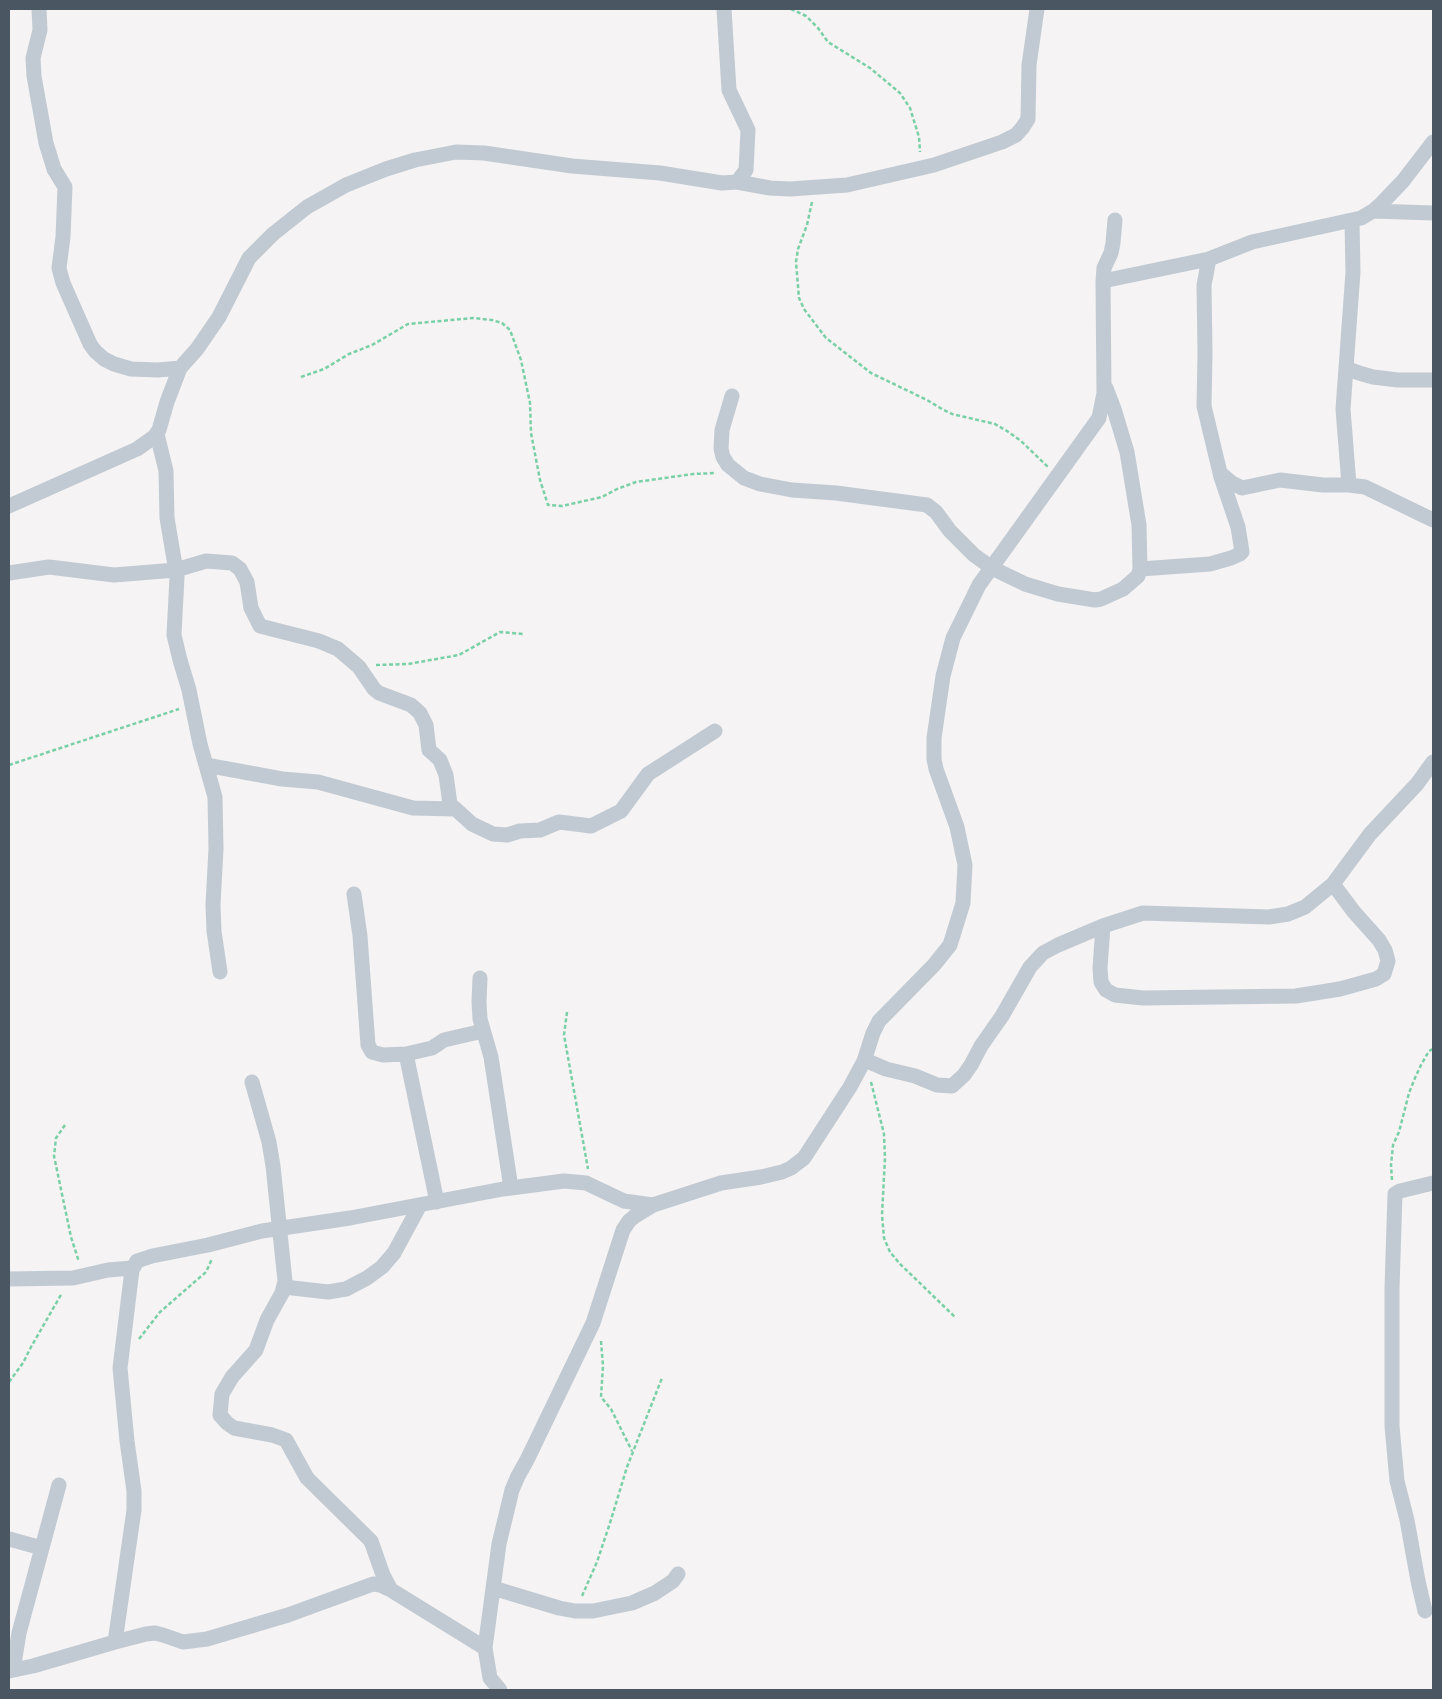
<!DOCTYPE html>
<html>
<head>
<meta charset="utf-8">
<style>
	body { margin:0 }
	#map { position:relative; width:1442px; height:1699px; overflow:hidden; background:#f5f3f3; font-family:"Archivo Narrow",sans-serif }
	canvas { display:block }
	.frame { position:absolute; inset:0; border:10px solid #4a5661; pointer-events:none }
</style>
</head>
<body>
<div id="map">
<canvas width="1442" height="1699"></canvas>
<div class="frame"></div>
</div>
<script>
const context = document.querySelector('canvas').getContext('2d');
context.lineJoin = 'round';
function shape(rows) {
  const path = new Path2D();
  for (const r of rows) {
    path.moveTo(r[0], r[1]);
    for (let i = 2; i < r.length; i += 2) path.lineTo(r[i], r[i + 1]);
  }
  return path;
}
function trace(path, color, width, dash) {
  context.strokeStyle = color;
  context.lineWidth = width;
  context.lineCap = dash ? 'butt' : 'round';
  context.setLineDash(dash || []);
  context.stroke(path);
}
trace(shape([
	[791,9,806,16,818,28,828,42,870,68,900,93,910,108,919,137,920,152],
	[812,202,807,225,798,249,796,262,799,298,804,309,826,338,871,373,927,400,942,409,952,414,995,424,1007,431,1021,441,1048,467],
	[301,377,324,369,349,354,372,345,408,324,473,318,492,320,502,323,510,330,521,360,530,403,531,433,540,480,548,505,562,506,602,497,617,489,636,482,693,474,716,473],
	[376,665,408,664,459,655,500,632,523,634],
	[9,765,179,709],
	[567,1012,564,1035,588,1169],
	[871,1082,884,1134,885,1158,882,1215,884,1238,890,1252,900,1264,955,1317],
	[65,1125,56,1138,54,1156,71,1237,79,1262],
	[1392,1180,1391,1165,1393,1145,1399,1132,1409,1093,1415,1078,1421,1065,1429,1051,1433,1049],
	[139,1339,160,1312,206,1272,212,1259],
	[601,1341,603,1366,601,1397,611,1409,632,1451],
	[9,1382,23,1363,31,1347,62,1293],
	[582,1596,597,1562,610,1523,627,1467,662,1378]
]), '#7ad0a6', 2.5, [4, 2.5]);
trace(shape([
	[39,9,40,30,33,58,34,76,46,143,54,169,65,187,63,237,59,268,63,283,90,344,95,351,104,359,114,364,131,369,158,370,180,368],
	[737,182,770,188,790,189,847,185,934,165,1002,142,1016,135,1023,127,1028,119,1029,65,1037,9],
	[1373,211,1433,213],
	[1103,281,1209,259,1252,242,1361,218,1373,211,1382,203,1403,181,1433,142],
	[1346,368,1359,373,1373,377,1398,380,1433,380],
	[732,396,722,430,721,449,723,457,728,465,744,478,760,484,792,490,836,493,927,505,936,512,950,531,974,555,992,568,1025,584,1058,594,1095,600,1101,599,1123,589,1138,576,1140,569,1139,525,1127,452,1114,409,1106,388],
	[157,434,166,471,167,518,177,577,174,635,180,660,189,690,200,744,215,797,216,849,213,905,214,931,220,972],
	[1220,473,1232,483,1242,488,1280,480,1323,485,1349,485,1365,487,1433,520],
	[1349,485,1343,409,1353,272,1352,221],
	[9,506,137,449,154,437,159,430,167,402,180,368,197,349,219,317,249,258,273,234,307,207,346,185,386,169,415,160,456,152,484,153,572,166,660,173,722,183,737,182,746,170,748,130,729,90,724,9],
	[1140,569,1210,564,1231,558,1240,554,1242,552,1238,527,1221,477,1204,406,1205,354,1204,285,1209,259],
	[9,573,49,567,114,575,176,570,206,561,232,563,240,569,247,582,251,608,260,626,319,641,338,649,359,667,374,689,379,693,411,705,420,713,426,725,429,750,440,760,446,775,450,804,472,824,493,834,507,835,520,831,540,830,559,822,591,826,621,811,648,774,715,731],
	[206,765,282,779,318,782,413,808,454,809],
	[354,894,360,936,368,1045,372,1052,383,1055,406,1054,432,1048,444,1040,483,1031],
	[1103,926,1100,968,1101,982,1106,990,1115,995,1143,998,1296,996,1340,989,1376,979,1384,974,1388,961,1385,950,1379,940,1354,912,1333,884],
	[480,978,479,1002,480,1019,491,1057,511,1188],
	[406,1054,437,1202],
	[865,1060,886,1069,915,1076,937,1085,952,1086,964,1075,971,1065,981,1046,1002,1016,1030,967,1043,953,1058,945,1103,926,1143,913,1269,917,1288,914,1305,907,1333,884,1370,834,1417,784,1433,762],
	[252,1082,269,1142,273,1166,285,1281,282,1293,267,1320,256,1350,232,1377,222,1394,220,1415,227,1423,234,1428,272,1435,286,1440,307,1478,371,1541,383,1575,391,1590],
	[9,1279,73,1278,108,1270,132,1268],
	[284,1287,328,1292,346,1289,367,1278,382,1267,394,1253,420,1205],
	[9,1539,42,1548],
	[493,1588,559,1608,575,1611,593,1611,632,1603,655,1593,673,1581,678,1574],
	[1425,1611,1418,1581,1407,1520,1397,1481,1392,1426,1392,1288,1395,1194,1400,1191,1433,1183],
	[115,1642,134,1510,134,1491,127,1441,120,1368,132,1270,137,1261,152,1256,208,1245,262,1231,350,1218,503,1189,564,1181,586,1183,624,1201,653,1205],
	[13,1670,19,1633,59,1485],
	[9,1671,33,1666,115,1642,146,1634,155,1633,163,1635,183,1642,207,1639,288,1615,373,1584,380,1585,391,1590,485,1648],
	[500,1690,490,1678,485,1648,499,1544,512,1490,518,1476,527,1460,593,1323,623,1230,629,1221,635,1216,653,1205,721,1183,761,1177,782,1172,791,1168,804,1158,850,1087,864,1061,873,1033,879,1021,934,965,950,945,963,903,965,865,957,827,936,769,934,759,934,738,943,676,953,638,979,585,1099,418,1104,393,1103,281,1104,268,1111,253,1113,243,1115,220]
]), '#c1cad2', 15);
</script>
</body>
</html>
